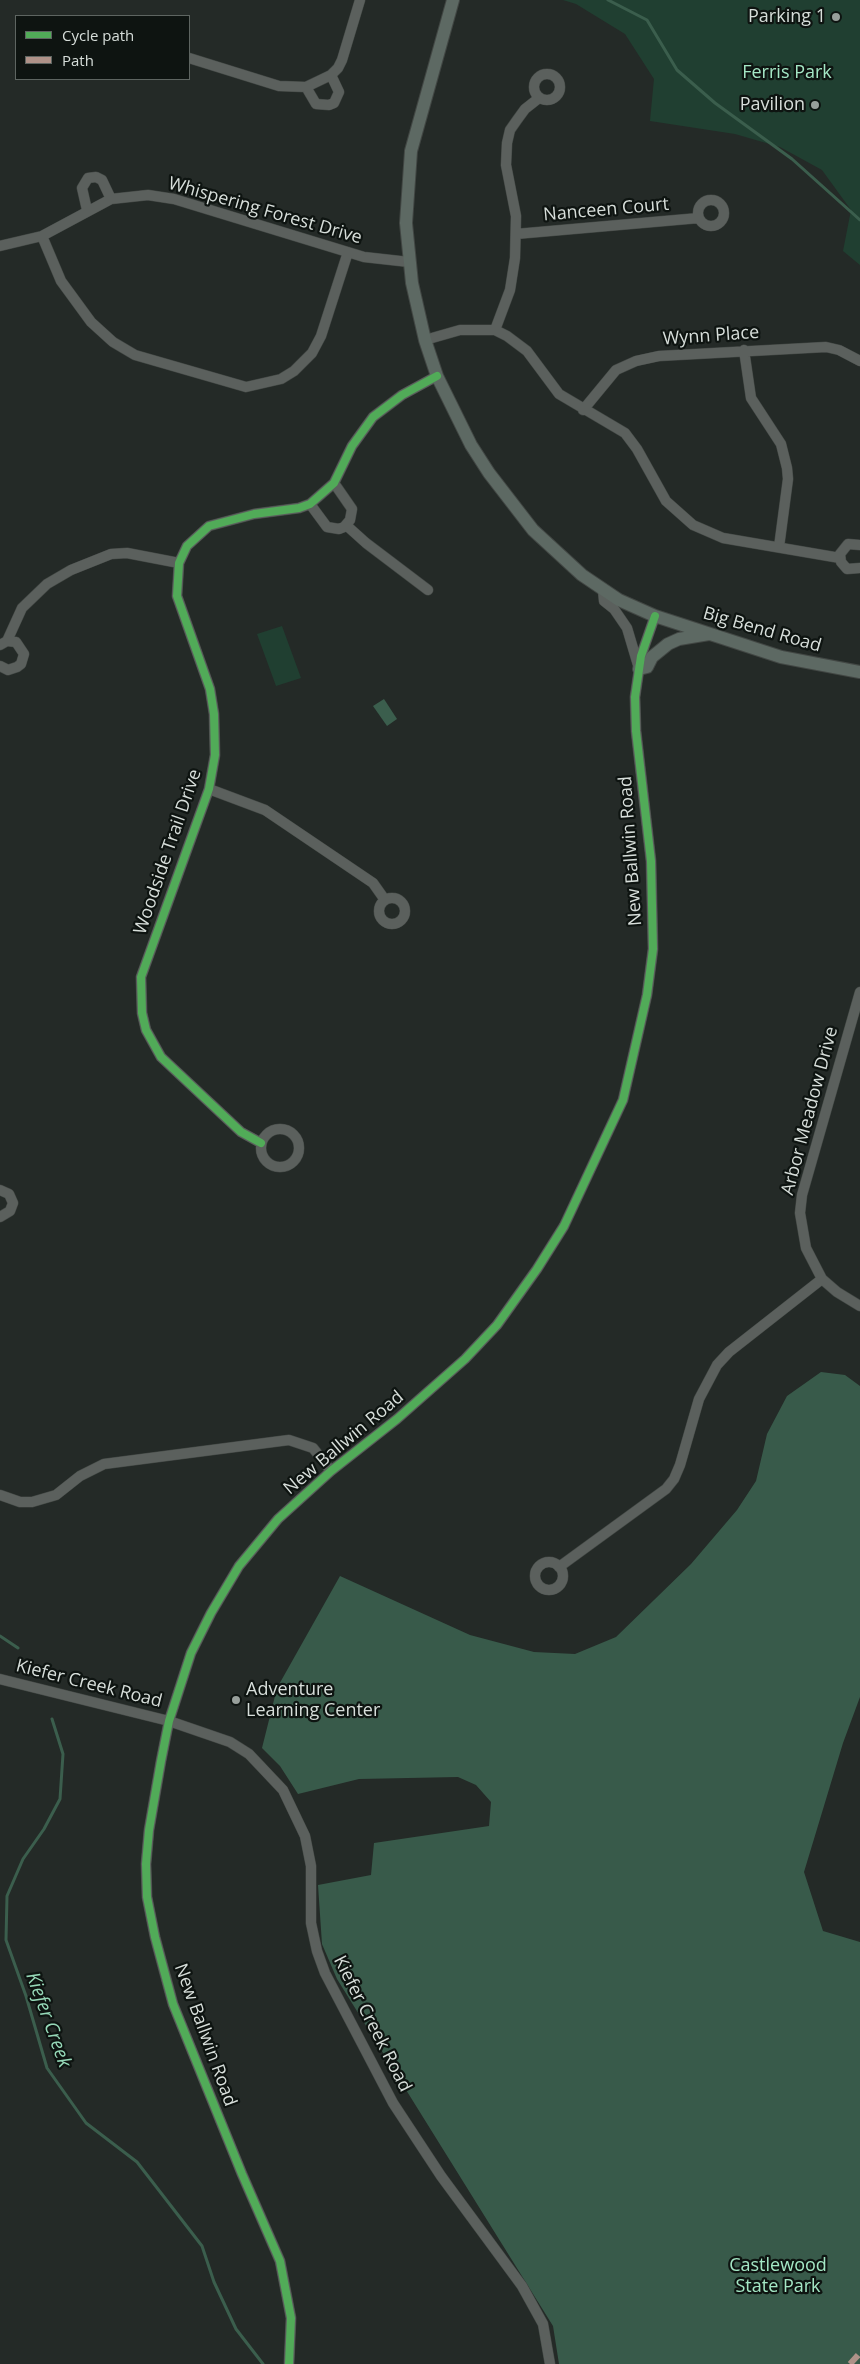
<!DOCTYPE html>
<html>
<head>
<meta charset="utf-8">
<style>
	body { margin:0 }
	#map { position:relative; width:860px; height:2364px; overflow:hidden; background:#242a27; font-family:"Open Sans",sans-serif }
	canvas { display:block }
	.legend { position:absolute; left:15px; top:15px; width:175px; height:65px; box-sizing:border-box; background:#0e1411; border:1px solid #5e6561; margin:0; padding:6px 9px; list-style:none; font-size:15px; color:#d7deda }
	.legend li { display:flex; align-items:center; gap:10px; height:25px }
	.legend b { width:25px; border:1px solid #5e6561 }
</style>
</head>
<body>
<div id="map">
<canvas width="860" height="2364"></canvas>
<ul class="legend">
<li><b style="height:6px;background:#51ab58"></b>Cycle path</li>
<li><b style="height:6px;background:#af9288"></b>Path</li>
</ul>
</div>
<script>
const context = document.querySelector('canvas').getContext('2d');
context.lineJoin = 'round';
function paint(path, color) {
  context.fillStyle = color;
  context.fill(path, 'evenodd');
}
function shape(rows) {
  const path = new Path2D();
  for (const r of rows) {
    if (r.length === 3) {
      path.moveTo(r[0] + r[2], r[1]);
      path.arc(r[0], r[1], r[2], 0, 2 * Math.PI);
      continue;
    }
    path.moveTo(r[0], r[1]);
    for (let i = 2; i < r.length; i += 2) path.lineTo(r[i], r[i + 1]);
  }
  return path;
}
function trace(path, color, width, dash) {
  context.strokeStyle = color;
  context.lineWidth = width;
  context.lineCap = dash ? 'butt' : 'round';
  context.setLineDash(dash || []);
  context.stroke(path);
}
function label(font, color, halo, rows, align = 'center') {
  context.font = font + ' "Open Sans",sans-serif';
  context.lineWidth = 4.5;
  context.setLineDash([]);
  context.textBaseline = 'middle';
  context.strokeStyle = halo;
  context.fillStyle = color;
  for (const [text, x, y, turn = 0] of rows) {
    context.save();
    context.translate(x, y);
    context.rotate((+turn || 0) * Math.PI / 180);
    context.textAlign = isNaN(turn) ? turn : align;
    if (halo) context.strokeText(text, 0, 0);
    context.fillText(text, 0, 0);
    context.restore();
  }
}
paint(shape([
	[563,0,860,0,860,265,843,251,851,210,822,170,780,147,735,134,650,121,654,79,625,34,576,4],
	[282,626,301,678,276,686,257,634]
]), '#203f31');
paint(shape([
	[821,1372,845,1375,860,1386,860,1697,843,1743,804,1872,823,1931,860,1942,860,2364,559,2364,553,2326,337,1979,322,1944,318,1885,371,1875,374,1843,489,1826,491,1802,476,1785,458,1777,359,1779,298,1794,280,1766,262,1748,277,1688,340,1576,470,1635,534,1652,575,1654,616,1637,691,1564,737,1510,756,1481,767,1434,787,1396]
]), '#385a4a');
paint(shape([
	[384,699,397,719,387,726,373,706]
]), '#3b5e4d');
trace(shape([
	[608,0,647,20,677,70,715,103,792,159,860,220],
	[0,1636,18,1648],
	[52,1719,63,1754,60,1799,44,1829,23,1859,7,1896,6,1940,26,1996,47,2068,86,2123,137,2162,202,2246,214,2282,236,2329,263,2364]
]), '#3b5e4d', 3);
const minor = shape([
	[189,58,279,86,306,87,331,75,338,68,342,60,360,0],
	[547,87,13],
	[306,87,316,104,329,105,334,103,339,92,331,75],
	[711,213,13],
	[87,210,82,188,88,178,96,177,102,180,111,199],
	[516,234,699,218],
	[42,236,61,281,91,322,113,342,135,355,246,387,281,379,294,371,312,353,321,336,348,252],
	[0,246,42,236,111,199,148,195,174,199,364,257,409,262],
	[495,330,510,290,515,258,516,216,506,165,507,143,510,130,517,120,525,109,539,98],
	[425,340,460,330,495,330,507,336,527,351,559,394,625,433,637,449,666,501,693,525,723,538,840,558],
	[744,350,751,398,781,444,787,468,788,479,779,547],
	[583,410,616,370,636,361,659,356,826,347,839,350,860,361],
	[310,504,327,527,339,529,344,527,350,520,352,509,334,483],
	[346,525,366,543,428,590],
	[860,545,848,544,840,554,841,562,847,569,860,568],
	[603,590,604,601,614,609,627,628,638,665],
	[7,641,22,608,47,584,71,570,111,554,127,553,179,563],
	[0,645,7,641,16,642,24,654,21,664,17,667,8,670,0,666],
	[209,789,265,810,373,883,385,900],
	[392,911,13],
	[860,992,802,1195,800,1213,806,1248,822,1279,837,1292,860,1306],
	[280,1148,19],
	[261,1143,241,1132,161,1057,146,1030,142,1013,141,977,209,789,215,755,214,714,210,689,177,596,179,563,187,546,209,526,254,514,299,508,310,504,334,483,352,446,373,417,402,395,437,376],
	[0,1190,9,1194,13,1203,10,1211,0,1217],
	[0,1495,20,1502,32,1502,56,1495,80,1476,104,1464,281,1441,289,1440,313,1448,331,1471],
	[549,1576,14],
	[559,1567,666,1489,674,1479,680,1465,699,1399,717,1365,729,1352,822,1279],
	[0,1679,169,1721,230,1742,249,1754,283,1790,305,1836,311,1866,311,1923,317,1951,325,1973,393,2103,441,2176,522,2286,543,2324,550,2364],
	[289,2364,291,2318,280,2261,242,2174,173,2004,155,1937,147,1897,146,1864,149,1830,161,1761,169,1721,191,1653,211,1613,239,1566,278,1519,331,1471,397,1419,465,1359,497,1325,537,1269,564,1226,623,1100,647,995,653,949,651,861,636,731,635,697,641,656,655,616]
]);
const major = shape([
	[453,0,411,151,406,223,412,283,425,340,437,376,471,445,489,473,533,530,582,575,619,600,655,616,781,657,860,672],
	[639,669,647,667,652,657,668,644,679,639,709,634]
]);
trace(minor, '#424744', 11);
trace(major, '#424744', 14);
trace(minor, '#5b605d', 10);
trace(major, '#5d6963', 12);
trace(shape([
	[850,2364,860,2353]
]), '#af9288', 6, [12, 6]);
trace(shape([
	[261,1143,241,1132,161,1057,146,1030,142,1013,141,977,209,789,215,755,214,714,210,689,177,596,179,563,187,546,209,526,254,514,299,508,310,504,334,483,352,446,373,417,402,395,437,376],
	[289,2364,291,2318,280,2261,242,2174,173,2004,155,1937,147,1897,146,1864,149,1830,161,1761,169,1721,191,1653,211,1613,239,1566,278,1519,331,1471,397,1419,465,1359,497,1325,537,1269,564,1226,623,1100,647,995,653,949,651,861,636,731,635,697,641,656,655,616]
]), '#51ab58', 8);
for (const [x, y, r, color] of [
	[836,17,5,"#989f9b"],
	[815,105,5,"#989f9b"],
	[236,1700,5,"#989f9b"]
]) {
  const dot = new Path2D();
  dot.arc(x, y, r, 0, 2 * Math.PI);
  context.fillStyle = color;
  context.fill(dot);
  trace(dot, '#0e1411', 2);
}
label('18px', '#d7deda', '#0e1411', [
	["Parking 1",826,17],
	["Pavilion",805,105],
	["Adventure",246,1690,"left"],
	["Learning Center",246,1711,"left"]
], 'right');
label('18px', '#a4e7c5', '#0e1411', [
	["Ferris Park",787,73],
	["Castlewood",778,2266],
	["State Park",778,2287]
]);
label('18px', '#d7deda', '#0e1411', [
	["Nanceen Court",606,210,-5],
	["Whispering Forest Drive",265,211,16],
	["Wynn Place",711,336,-4],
	["Big Bend Road",762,630,16],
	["New Ballwin Road",631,851,-94],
	["Woodside Trail Drive",168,852,-71],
	["Arbor Meadow Drive",810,1111,-75],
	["New Ballwin Road",344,1443,-40],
	["Kiefer Creek Road",89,1684,14],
	["Kiefer Creek Road",372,2024,63],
	["New Ballwin Road",205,2035,70]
]);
label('italic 19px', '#96d9b8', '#0e1411', [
	["Kiefer Creek",48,2020,70]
]);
</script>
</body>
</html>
